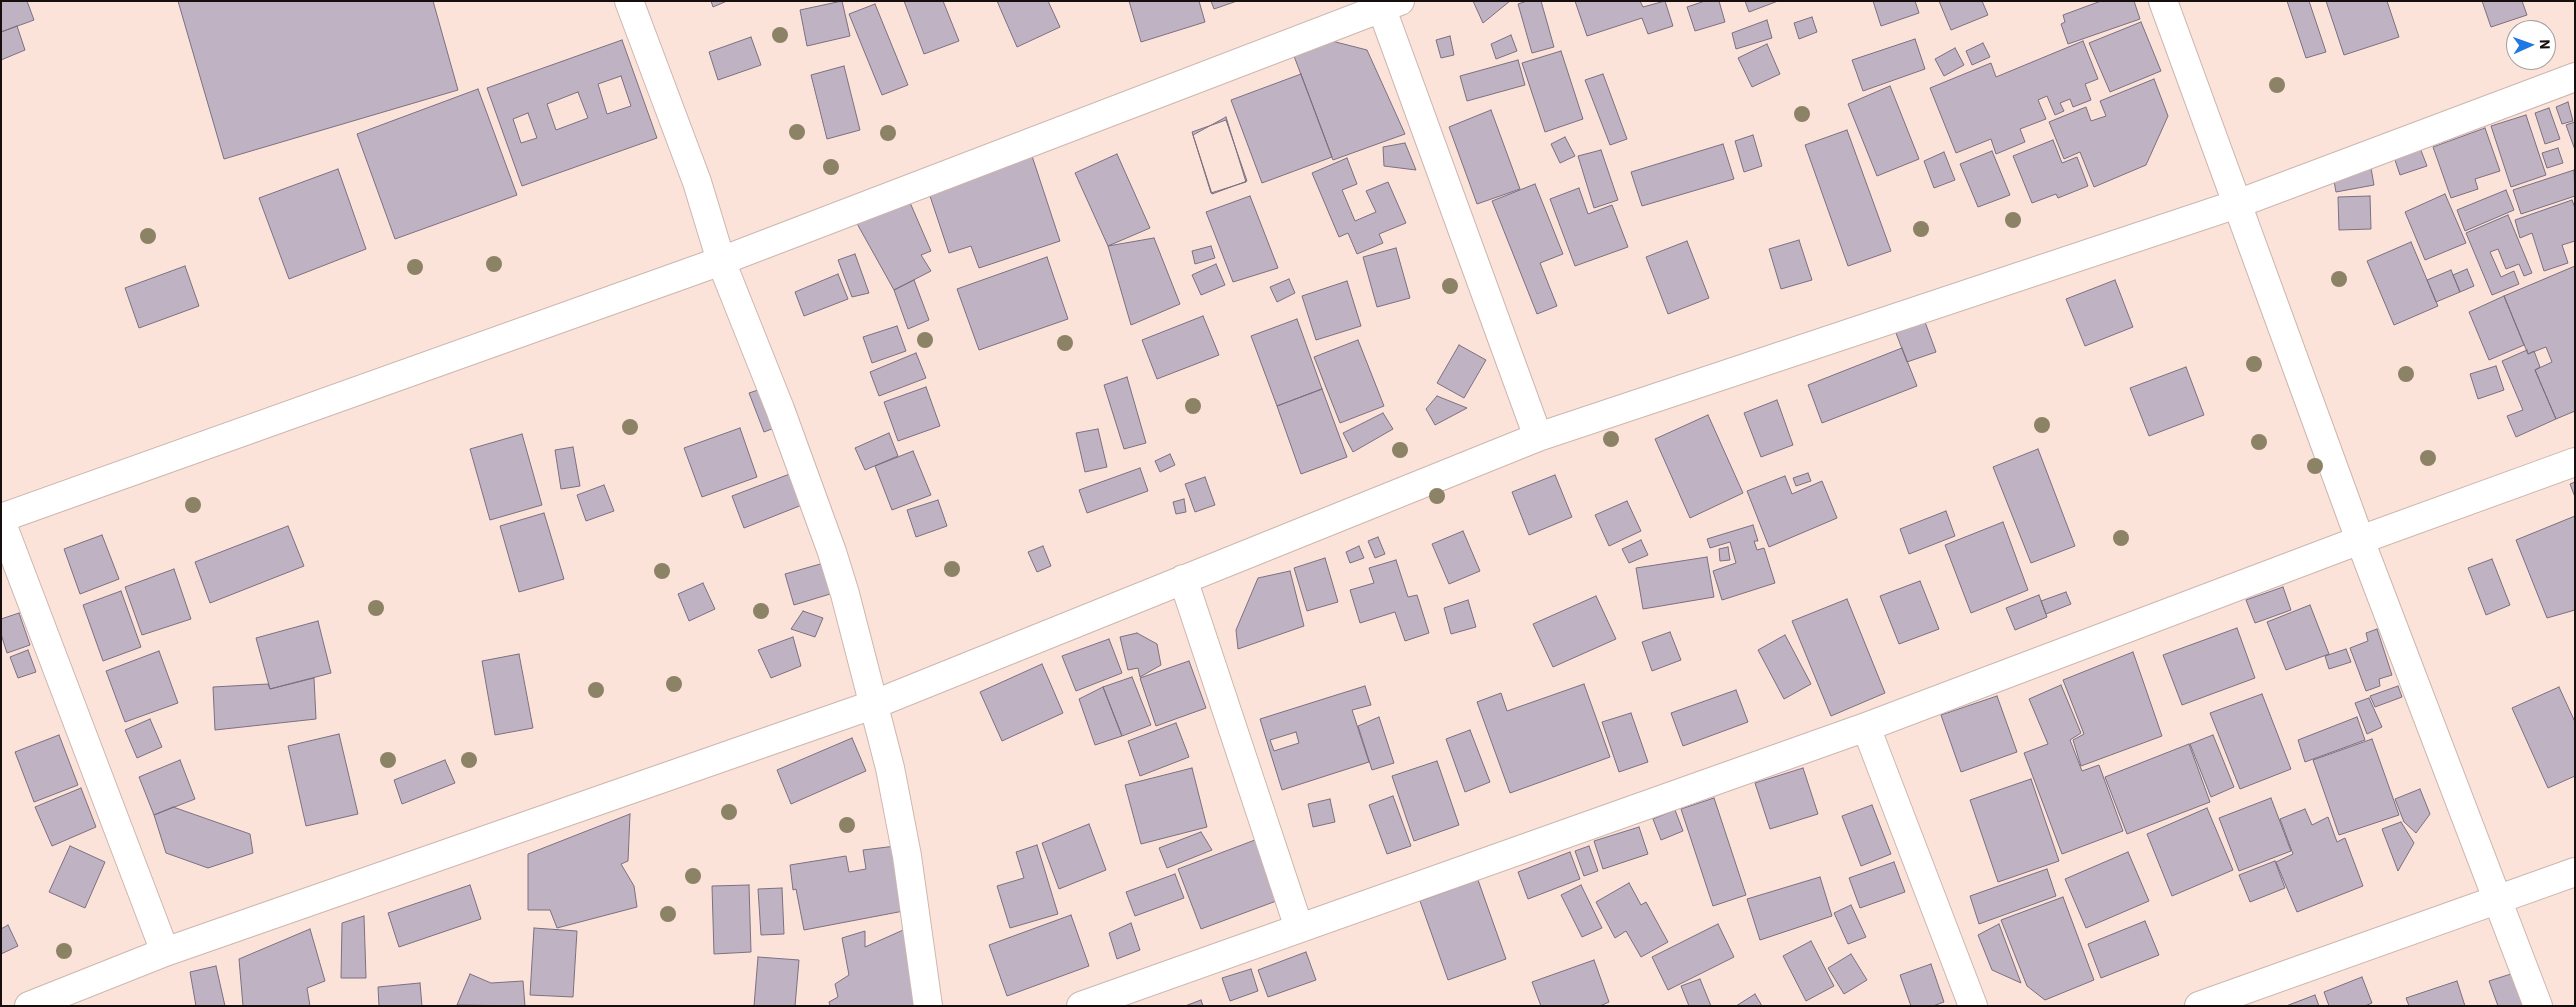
<!DOCTYPE html>
<html>
<head>
<meta charset="utf-8">
<style>
	body { margin:0 }
	#map { position:relative; width:2576px; height:1007px; overflow:hidden; background:#fbe3da; font-family:"IBM Plex Sans",sans-serif }
	canvas { display:block }
	.frame { position:absolute; inset:0; border:2px solid #170f0d; pointer-events:none }
	.north { position:absolute; left:2506px; top:20px; width:50px; height:50px; box-sizing:border-box; background:#fff; border:1px solid #a29f9e; border-radius:50%; rotate:88deg; font-size:14px; font-weight:700; line-height:20px; text-align:center; color:#170f0d }
	.north::after { content:''; display:block; margin:auto; width:18px; height:22px; background:#2078e2; clip-path:polygon(50% 0,100% 100%,50% 72%,0 100%) }
</style>
</head>
<body>
<div id="map">
<canvas width="2576" height="1007"></canvas>
<div class="frame"></div>
<div class="north">N</div>
</div>
<script>
const context = document.querySelector('canvas').getContext('2d');
context.lineJoin = 'round';
function paint(path, color) {
  context.fillStyle = color;
  context.fill(path, 'evenodd');
}
function shape(rows) {
  const path = new Path2D();
  for (const r of rows) {
    path.moveTo(r[0], r[1]);
    for (let i = 2; i < r.length; i += 2) path.lineTo(r[i], r[i + 1]);
  }
  return path;
}
function trace(path, color, width, dash) {
  context.strokeStyle = color;
  context.lineWidth = width;
  context.lineCap = dash ? 'butt' : 'round';
  context.setLineDash(dash || []);
  context.stroke(path);
}
const building = shape([
	[1,1,27,1,34,20,1,32,1,1],
	[178,1,433,1,458,90,224,159,178,1],
	[711,1,727,1,713,7,711,1],
	[842,1,850,36,807,46,800,10,842,1],
	[904,1,943,1,959,41,924,54,904,1],
	[997,1,1048,1,1060,27,1017,47,997,1],
	[1129,1,1199,1,1205,22,1141,42,1129,1],
	[1211,1,1237,1,1214,9,1211,1],
	[1473,1,1510,1,1483,23,1473,1],
	[1527,1,1541,1,1554,47,1532,53,1518,4,1527,1],
	[1575,1,1640,1,1643,7,1665,1,1673,26,1648,34,1642,18,1587,36,1575,1],
	[1705,1,1719,1,1725,22,1695,31,1687,7,1705,1],
	[1745,1,1778,1,1749,12,1745,1],
	[1873,1,1915,1,1919,13,1881,26,1873,1],
	[1939,1,1982,1,1988,15,1951,30,1939,1],
	[2101,1,2134,1,2140,19,2068,44,2061,24,2065,22,2063,15,2101,1],
	[2287,1,2309,1,2326,52,2306,58,2287,1],
	[2326,1,2387,1,2399,37,2344,55,2326,1],
	[2482,1,2522,1,2527,15,2491,27,2482,1],
	[875,4,908,85,882,95,849,14,875,4],
	[1812,17,1817,32,1799,39,1794,23,1812,17],
	[1767,20,1772,38,1736,49,1732,33,1767,20],
	[2141,22,2161,71,2110,92,2089,43,2141,22],
	[17,26,25,50,1,60,1,32,17,26],
	[1511,35,1517,51,1496,59,1491,44,1511,35],
	[1450,36,1454,55,1441,58,1436,40,1450,36],
	[751,37,761,65,718,80,709,52,751,37],
	[1324,39,1367,50,1405,134,1333,160,1294,56,1324,39],
	[1915,39,1925,69,1863,91,1852,60,1915,39],
	[622,40,657,138,522,186,487,88,622,40],
	[621,76,631,106,607,114,598,84,621,76],
	[578,92,588,118,556,130,547,104,578,92],
	[528,113,537,138,521,143,513,119,528,113],
	[2083,41,2098,79,2085,84,2091,100,2073,107,2070,99,2060,103,2064,111,2055,115,2047,96,2038,100,2046,119,2020,129,2025,142,1996,154,1991,139,1956,153,1930,88,1991,63,1996,77,2083,41],
	[1983,43,1990,57,1972,65,1966,51,1983,43],
	[1767,44,1780,74,1752,87,1738,58,1767,44],
	[1955,48,1964,65,1944,76,1935,59,1955,48],
	[1561,51,1583,119,1545,132,1522,63,1561,51],
	[1518,60,1525,85,1467,101,1460,76,1518,60],
	[844,66,860,130,827,139,811,75,844,66],
	[1301,74,1332,157,1262,183,1231,100,1301,74],
	[1603,74,1627,139,1610,145,1585,80,1603,74],
	[2154,79,2168,116,2146,165,2094,187,2080,152,2064,159,2049,122,2086,107,2091,121,2106,116,2100,101,2154,79],
	[1890,86,1919,159,1877,176,1848,104,1890,86],
	[478,89,517,195,395,239,357,134,478,89],
	[2568,102,2573,121,2562,124,2556,107,2568,102],
	[2549,108,2560,139,2545,144,2535,113,2549,108],
	[1491,110,1520,189,1477,204,1449,127,1491,110],
	[2526,115,2546,175,2511,187,2491,126,2526,115],
	[1226,117,1246,182,1211,193,1193,135,1226,117],
	[1226,120,1247,181,1212,194,1192,132,1226,120],
	[2575,122,2575,150,2566,125,2575,122],
	[2485,128,2500,171,2475,179,2478,189,2451,198,2433,147,2485,128],
	[1847,130,1891,251,1848,266,1805,145,1847,130],
	[1753,135,1762,166,1744,172,1735,141,1753,135],
	[1565,137,1575,156,1560,163,1551,144,1565,137],
	[2053,140,2062,163,2077,157,2088,186,2058,198,2056,194,2032,203,2013,156,2053,140],
	[1405,143,1416,170,1384,166,1383,147,1405,143],
	[1723,144,1734,179,1642,206,1631,172,1723,144],
	[2420,148,2427,166,2400,175,2394,157,2420,148],
	[2558,148,2563,163,2547,168,2542,153,2558,148],
	[1601,150,1618,200,1594,208,1578,156,1601,150],
	[1992,151,2010,195,1978,207,1960,164,1992,151],
	[1944,152,1955,180,1934,188,1924,161,1944,152],
	[1117,154,1150,228,1108,246,1075,173,1117,154],
	[1032,156,1060,241,979,268,971,246,949,253,928,190,1032,156],
	[1347,158,1357,184,1342,190,1355,221,1376,212,1366,191,1388,182,1406,223,1379,234,1383,243,1357,254,1348,233,1339,237,1312,173,1347,158],
	[2371,168,2374,185,2336,192,2333,175,2371,168],
	[338,169,366,249,289,279,259,198,338,169],
	[2574,170,2575,196,2521,214,2513,190,2574,170],
	[1535,184,1563,254,1540,263,1557,306,1537,314,1492,201,1535,184],
	[1579,188,1588,214,1612,205,1628,247,1575,266,1550,199,1579,188],
	[2506,190,2514,210,2465,231,2457,210,2506,190],
	[2445,194,2466,243,2425,260,2405,212,2445,194],
	[1250,196,1278,268,1233,282,1206,212,1250,196],
	[2370,196,2371,229,2339,230,2338,197,2370,196],
	[908,198,931,251,921,255,931,271,894,290,855,220,908,198],
	[2572,200,2575,208,2575,241,2562,245,2568,263,2544,271,2532,233,2520,238,2515,220,2572,200],
	[2508,215,2532,273,2524,276,2519,264,2506,269,2498,249,2490,252,2501,277,2514,271,2519,284,2492,295,2466,233,2508,215],
	[1154,238,1180,304,1131,325,1108,246,1154,238],
	[1799,240,1812,280,1781,289,1769,249,1799,240],
	[1687,241,1709,298,1668,314,1646,257,1687,241],
	[2411,242,2438,306,2394,325,2367,261,2411,242],
	[1211,246,1215,258,1195,264,1192,251,1211,246],
	[1396,248,1410,298,1377,307,1363,257,1396,248],
	[855,254,869,293,852,297,838,260,855,254],
	[1047,257,1068,319,979,350,957,289,1047,257],
	[1216,264,1225,285,1201,295,1192,275,1216,264],
	[185,266,199,306,139,328,125,288,185,266],
	[2575,266,2575,411,2556,419,2535,370,2552,362,2546,347,2528,354,2504,296,2575,266],
	[2467,269,2474,286,2460,292,2453,275,2467,269],
	[2451,270,2460,292,2436,302,2427,280,2451,270],
	[838,274,848,299,804,316,795,292,838,274],
	[1289,279,1295,293,1277,302,1270,287,1289,279],
	[914,280,929,320,908,329,894,290,914,280],
	[2115,280,2133,327,2085,346,2066,299,2115,280],
	[1347,281,1361,326,1316,340,1302,296,1347,281],
	[2504,296,2524,345,2489,360,2469,312,2504,296],
	[1203,316,1219,355,1157,379,1142,340,1203,316],
	[1297,319,1322,389,1277,406,1251,336,1297,319],
	[1925,322,1936,352,1907,362,1896,333,1925,322],
	[897,326,906,351,872,363,863,337,897,326],
	[1358,340,1384,406,1340,423,1314,357,1358,340],
	[1459,345,1486,360,1464,398,1437,383,1459,345],
	[1902,348,1917,386,1822,423,1808,385,1902,348],
	[2527,350,2528,354,2534,351,2540,367,2535,370,2556,419,2516,437,2507,416,2523,410,2502,361,2527,350],
	[916,353,926,378,879,396,870,372,916,353],
	[2496,366,2504,390,2478,399,2470,374,2496,366],
	[2186,367,2204,415,2149,436,2130,388,2186,367],
	[1127,377,1146,443,1124,449,1104,385,1127,377],
	[767,387,782,425,764,432,749,393,767,387],
	[926,387,940,426,898,441,884,402,926,387],
	[1322,389,1347,457,1301,474,1277,406,1322,389],
	[1437,396,1467,408,1435,425,1426,409,1437,396],
	[1777,400,1793,445,1761,457,1744,413,1777,400],
	[1383,413,1393,429,1353,452,1343,433,1383,413],
	[1708,415,1743,493,1690,518,1655,439,1708,415],
	[740,428,757,477,702,497,684,448,740,428],
	[1098,429,1107,467,1085,472,1076,433,1098,429],
	[889,433,898,456,865,470,855,448,889,433],
	[522,434,542,505,490,520,470,449,522,434],
	[573,447,580,486,561,489,555,450,573,447],
	[2038,449,2075,546,2031,563,1993,467,2038,449],
	[913,451,931,495,892,510,875,466,913,451],
	[1170,454,1175,465,1160,472,1155,461,1170,454],
	[1140,468,1148,491,1087,513,1079,490,1140,468],
	[795,472,807,503,744,528,732,496,795,472],
	[1808,473,1811,481,1796,486,1793,478,1808,473],
	[1555,475,1572,517,1529,535,1512,492,1555,475],
	[1785,476,1792,494,1822,481,1837,518,1769,547,1747,491,1785,476],
	[1205,477,1215,505,1195,512,1185,484,1205,477],
	[2575,482,2575,497,2570,484,2575,482],
	[604,485,614,511,586,521,577,495,604,485],
	[1184,499,1186,512,1176,514,1173,502,1184,499],
	[938,500,947,526,916,537,907,510,938,500],
	[1627,501,1641,531,1609,546,1595,515,1627,501],
	[1946,511,1955,536,1909,554,1900,529,1946,511],
	[544,513,564,579,519,592,500,526,544,513],
	[2575,516,2575,610,2547,618,2516,540,2575,516],
	[2003,522,2028,590,1971,613,1945,545,2003,522],
	[1753,525,1758,541,1754,541,1757,550,1764,548,1775,583,1722,600,1713,571,1736,563,1730,542,1710,548,1707,539,1753,525],
	[288,526,304,566,210,603,195,562,288,526],
	[1463,531,1480,571,1449,584,1432,544,1463,531],
	[102,535,119,579,80,594,64,549,102,535],
	[1378,537,1385,554,1375,558,1368,541,1378,537],
	[1641,540,1648,555,1629,563,1622,549,1641,540],
	[1043,546,1051,566,1037,572,1028,552,1043,546],
	[1359,546,1364,558,1350,563,1346,552,1359,546],
	[1728,547,1730,560,1720,561,1719,549,1728,547],
	[1707,557,1714,597,1643,609,1636,568,1707,557],
	[1325,558,1338,602,1307,611,1294,568,1325,558],
	[2492,559,2510,605,2486,615,2468,568,2492,559],
	[1396,560,1408,597,1417,595,1429,633,1405,641,1395,612,1360,623,1350,590,1374,583,1369,568,1396,560],
	[831,561,840,591,794,605,785,574,831,561],
	[174,569,191,619,142,635,125,587,174,569],
	[1290,571,1304,626,1238,649,1236,630,1258,578,1290,571],
	[1920,581,1939,629,1899,644,1880,596,1920,581],
	[703,583,715,609,689,621,678,594,703,583],
	[2283,587,2291,610,2255,623,2246,600,2283,587],
	[121,591,141,647,103,661,83,605,121,591],
	[2066,592,2071,604,2046,614,2041,601,2066,592],
	[2039,595,2047,617,2015,630,2006,608,2039,595],
	[1596,596,1616,639,1553,667,1533,624,1596,596],
	[1847,599,1885,693,1831,716,1792,621,1847,599],
	[1468,600,1476,627,1451,634,1444,608,1468,600],
	[2310,605,2329,654,2286,670,2267,622,2310,605],
	[803,611,823,618,815,637,791,629,803,611],
	[19,613,30,645,7,653,1,634,1,619,19,613],
	[318,621,331,673,270,689,256,638,318,621],
	[2237,628,2255,678,2182,705,2163,655,2237,628],
	[2377,629,2392,675,2379,679,2380,686,2366,691,2350,648,2368,641,2366,633,2377,629],
	[1670,632,1681,660,1652,671,1642,642,1670,632],
	[1137,633,1157,644,1161,665,1140,677,1138,668,1128,670,1120,637,1137,633],
	[1785,635,1811,684,1784,699,1758,650,1785,635],
	[793,637,801,666,771,678,758,650,793,637],
	[1109,639,1122,673,1076,691,1062,656,1109,639],
	[2346,649,2351,662,2329,669,2325,656,2346,649],
	[28,650,36,672,18,678,10,657,28,650],
	[159,651,178,703,125,722,106,671,159,651],
	[2133,652,2162,736,2081,766,2073,740,2084,734,2063,680,2133,652],
	[519,654,533,728,495,735,482,661,519,654],
	[1189,661,1206,708,1156,726,1140,678,1189,661],
	[1042,664,1063,713,1002,741,980,692,1042,664],
	[1132,677,1151,725,1122,736,1103,687,1132,677],
	[314,678,316,719,215,730,213,687,268,684,270,689,314,678],
	[1584,684,1610,757,1510,793,1477,702,1501,693,1507,711,1584,684],
	[2061,685,2081,733,2070,740,2082,771,2099,765,2123,831,2062,854,2024,753,2048,744,2029,699,2061,685],
	[1365,686,1371,705,1352,710,1369,762,1282,790,1260,719,1365,686],
	[1296,732,1299,743,1274,751,1270,740,1296,732],
	[2398,686,2402,697,2375,707,2370,696,2398,686],
	[1103,687,1122,736,1095,745,1079,699,1103,687],
	[2559,687,2575,722,2575,776,2548,788,2512,708,2559,687],
	[1736,690,1748,722,1683,746,1671,713,1736,690],
	[2262,694,2291,769,2240,789,2210,713,2262,694],
	[1997,696,2017,752,1961,772,1941,715,1997,696],
	[2369,698,2382,727,2367,734,2355,703,2369,698],
	[1631,713,1648,762,1619,772,1602,722,1631,713],
	[1379,717,1394,763,1372,770,1358,726,1379,717],
	[2357,717,2365,740,2305,762,2298,740,2357,717],
	[150,719,162,747,137,758,125,730,150,719],
	[1176,723,1189,757,1140,776,1128,741,1176,723],
	[1470,730,1490,782,1465,792,1446,739,1470,730],
	[339,734,358,814,306,826,288,746,339,734],
	[59,735,78,785,34,802,15,752,59,735],
	[2213,735,2234,787,2211,797,2190,744,2213,735],
	[852,738,866,771,791,804,777,770,852,738],
	[2372,739,2399,815,2339,835,2313,760,2372,739],
	[2189,744,2210,802,2127,834,2105,777,2189,744],
	[180,760,195,799,154,815,139,777,180,760],
	[445,760,455,783,402,804,394,780,445,760],
	[1437,761,1459,825,1414,841,1392,776,1437,761],
	[1192,768,1207,827,1141,844,1125,785,1192,768],
	[1803,768,1818,814,1770,829,1755,783,1803,768],
	[2031,779,2059,861,1998,882,1970,800,2031,779],
	[81,788,96,827,52,846,35,807,81,788],
	[2420,789,2430,814,2416,833,2404,822,2395,799,2420,789],
	[1393,796,1411,846,1387,854,1369,805,1393,796],
	[1714,798,1746,895,1713,906,1681,809,1714,798],
	[2271,798,2291,851,2239,871,2219,818,2271,798],
	[1330,799,1335,822,1313,827,1308,804,1330,799],
	[1872,805,1891,854,1861,866,1842,816,1872,805],
	[173,807,250,834,253,853,208,868,166,853,154,815,173,807],
	[2207,808,2233,870,2172,896,2147,834,2207,808],
	[2305,809,2312,825,2328,817,2337,842,2345,838,2363,886,2297,912,2276,862,2293,854,2280,819,2305,809],
	[1675,810,1683,831,1661,840,1653,819,1675,810],
	[630,814,628,861,621,864,634,886,637,907,557,928,550,910,528,910,528,854,630,814],
	[2401,822,2414,843,2398,871,2382,829,2401,822],
	[1089,824,1106,870,1059,889,1042,843,1089,824],
	[1639,827,1648,854,1603,869,1594,841,1639,827],
	[1201,832,1212,850,1167,868,1159,848,1201,832],
	[1255,840,1279,900,1201,929,1178,869,1255,840],
	[1037,845,1058,914,1010,928,997,886,1024,878,1016,852,1037,845],
	[70,846,105,862,85,908,49,892,70,846],
	[896,846,909,910,804,930,796,889,793,890,790,865,846,856,849,872,866,869,863,850,896,846],
	[1589,846,1598,871,1584,876,1575,851,1589,846],
	[1570,852,1580,879,1528,899,1518,872,1570,852],
	[2128,852,2149,901,2086,928,2065,879,2128,852],
	[2275,861,2285,888,2250,902,2239,875,2275,861],
	[1894,862,1905,892,1860,908,1849,878,1894,862],
	[2047,869,2056,896,1979,924,1970,896,2047,869],
	[1175,874,1184,898,1135,916,1126,892,1175,874],
	[1820,877,1832,916,1760,940,1747,899,1820,877],
	[1478,880,1506,959,1448,980,1420,901,1478,880],
	[1629,883,1641,905,1646,902,1668,942,1641,957,1626,931,1615,938,1596,902,1629,883],
	[470,885,481,919,399,947,388,913,470,885],
	[749,885,751,952,714,954,712,886,749,885],
	[1581,885,1602,928,1582,937,1561,895,1581,885],
	[782,888,784,934,761,935,758,889,782,888],
	[2063,897,2094,980,2045,1000,2027,986,2001,920,2063,897],
	[1851,905,1866,937,1848,944,1834,913,1851,905],
	[1071,915,1089,966,1007,996,989,945,1071,915],
	[364,916,366,978,341,978,342,923,364,916],
	[2145,921,2159,955,2101,978,2088,944,2145,921],
	[1131,923,1140,950,1117,959,1109,933,1131,923],
	[1718,924,1734,957,1668,990,1652,957,1718,924],
	[1999,924,2021,983,1992,970,1978,935,1999,924],
	[8,925,18,946,1,954,1,929,8,925],
	[910,927,923,1006,830,1006,829,1002,838,997,835,984,849,975,842,938,865,931,865,947,910,927],
	[534,928,577,931,573,997,530,995,534,928],
	[310,929,325,981,307,988,310,1006,243,1006,239,959,310,929],
	[1811,941,1834,986,1806,1001,1783,956,1811,941],
	[1306,952,1316,980,1268,997,1258,970,1306,952],
	[1851,954,1867,980,1844,994,1828,968,1851,954],
	[758,957,799,960,795,1006,754,1006,758,957],
	[1594,960,1609,1002,1600,1006,1541,1006,1532,982,1594,960],
	[1931,964,1944,1002,1933,1006,1911,1006,1900,975,1931,964],
	[216,966,225,1006,196,1006,190,972,216,966],
	[1251,969,1258,991,1230,1001,1222,978,1251,969],
	[2514,973,2526,1006,2498,1006,2489,981,2514,973],
	[470,974,491,983,523,981,525,1006,457,1005,470,974],
	[2362,977,2372,1003,2365,1006,2329,1006,2324,992,2362,977],
	[1700,979,1711,1006,1689,1006,1681,986,1700,979],
	[2457,981,2465,1006,2409,1006,2406,998,2457,981],
	[420,983,422,1006,379,1006,378,987,420,983],
	[1755,994,1762,1006,1736,1006,1755,994],
	[2315,995,2319,1006,2286,1006,2315,995],
	[1201,1000,1203,1006,1185,1006,1201,1000]
]);
paint(building, '#bfb2c3');
trace(building, '#7c6f80', 1);
const minor = shape([
	[1379,1,1538,437],
	[1,518,721,261,1400,1],
	[1,521,165,952],
	[1183,579,1299,928],
	[1866,727,1973,1006],
	[29,1006,165,952,875,704,1538,437,2237,204,2575,77],
	[1081,1006,1866,727,2360,540,2575,462],
	[2199,1006,2575,872]
]);
const tertiary = shape([
	[629,1,697,182,721,261,780,409,832,552,845,594,890,768,907,856,928,1006]
]);
const secondary = shape([
	[2163,1,2360,540,2538,1006]
]);
trace(minor, '#cdb6ae', 30);
trace(tertiary, '#cdb6ae', 30);
trace(secondary, '#cdb6ae', 30);
trace(minor, '#fff', 28);
trace(tertiary, '#fff', 28);
trace(secondary, '#fff', 28);
context.fillStyle = '#8c8265';
for (const [x, y] of [
	[780,35],
	[2277,85],
	[1802,114],
	[797,132],
	[888,133],
	[831,167],
	[2013,220],
	[1921,229],
	[148,236],
	[494,264],
	[415,267],
	[2339,279],
	[1450,286],
	[925,340],
	[1065,343],
	[2254,364],
	[2406,374],
	[1193,406],
	[2042,425],
	[630,427],
	[1611,439],
	[2259,442],
	[1400,450],
	[2428,458],
	[2315,466],
	[1437,496],
	[193,505],
	[2121,538],
	[952,569],
	[662,571],
	[376,608],
	[761,611],
	[674,684],
	[596,690],
	[388,760],
	[469,760],
	[729,812],
	[847,825],
	[693,876],
	[668,914],
	[64,951]
]) {
  context.beginPath();
  context.arc(x, y, 8, 0, 2 * Math.PI);
  context.fill();
}
</script>
</body>
</html>
